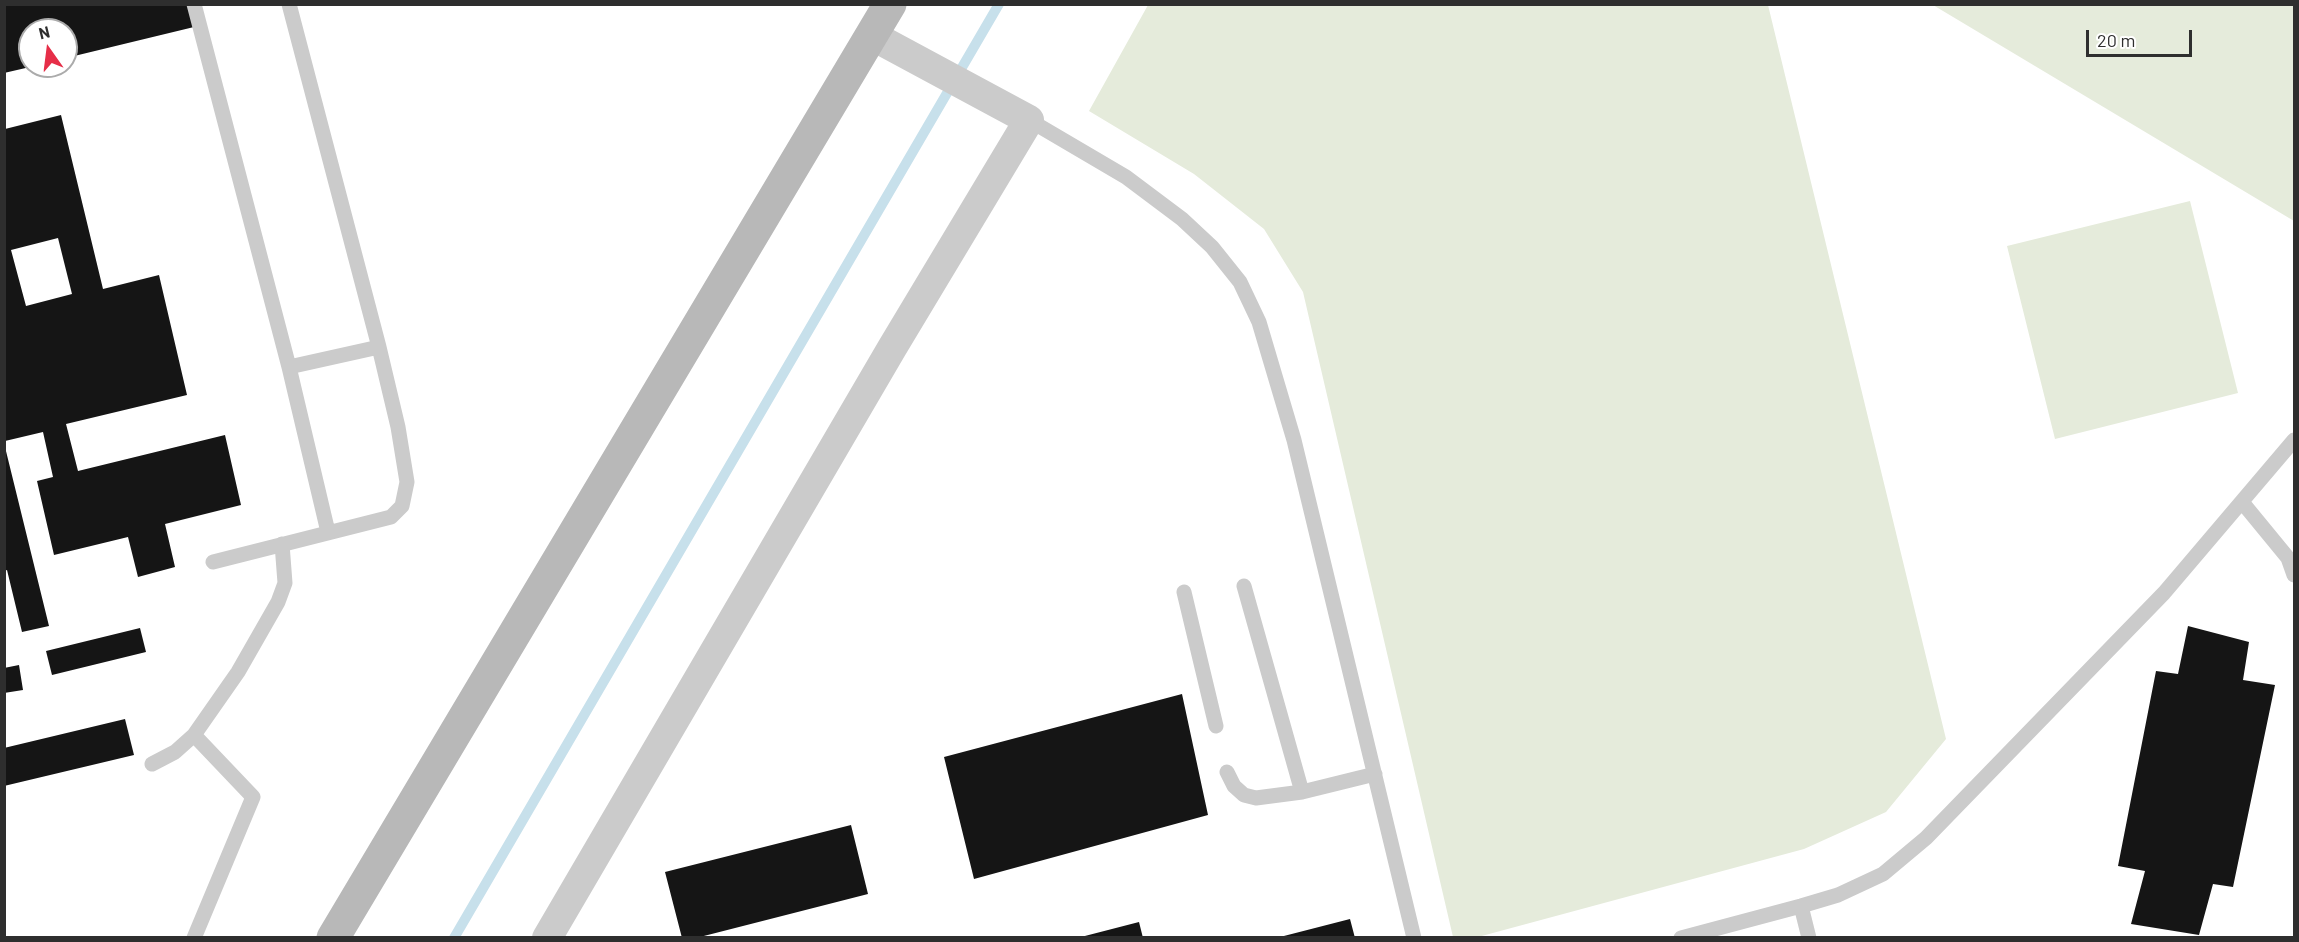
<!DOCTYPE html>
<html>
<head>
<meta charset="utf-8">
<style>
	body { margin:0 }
	#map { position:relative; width:2299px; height:942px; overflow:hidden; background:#fff; font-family:Barlow,sans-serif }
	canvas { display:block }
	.frame { position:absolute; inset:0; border:6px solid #2e2e2e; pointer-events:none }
	.north { position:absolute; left:18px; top:18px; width:60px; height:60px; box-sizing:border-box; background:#fff; border:2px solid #ababab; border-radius:50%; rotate:346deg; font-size:16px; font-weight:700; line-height:24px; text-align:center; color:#2e2e2e }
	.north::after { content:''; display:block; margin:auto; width:21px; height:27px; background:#e62e48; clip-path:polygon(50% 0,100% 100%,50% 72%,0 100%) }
	.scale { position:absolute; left:2086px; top:30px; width:106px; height:27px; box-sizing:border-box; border:3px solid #2e2e2e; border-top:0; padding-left:8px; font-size:18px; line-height:21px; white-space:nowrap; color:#2e2e2e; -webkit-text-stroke:4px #fff; paint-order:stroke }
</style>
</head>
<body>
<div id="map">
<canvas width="2299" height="942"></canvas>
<div class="frame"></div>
<div class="north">N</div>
<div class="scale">20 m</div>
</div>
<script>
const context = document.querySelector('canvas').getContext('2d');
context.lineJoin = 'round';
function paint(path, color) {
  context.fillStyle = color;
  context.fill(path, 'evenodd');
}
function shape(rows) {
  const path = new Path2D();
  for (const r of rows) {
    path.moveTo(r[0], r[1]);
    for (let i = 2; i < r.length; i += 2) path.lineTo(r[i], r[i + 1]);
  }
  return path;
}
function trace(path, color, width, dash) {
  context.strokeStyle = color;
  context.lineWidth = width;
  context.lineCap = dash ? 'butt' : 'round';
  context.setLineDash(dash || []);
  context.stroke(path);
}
paint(shape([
	[1148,5,1768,5,1946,739,1886,812,1804,849,1478,937,1453,937,1303,292,1264,229,1194,174,1089,111],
	[1933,5,2294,5,2294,221],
	[2190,201,2238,393,2055,439,2007,246]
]), '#e5ebdb');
trace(shape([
	[454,938,999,4]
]), '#c7e0eb', 10);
paint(shape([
	[4,4,189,4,194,27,66,58,66,30,30,30,30,67,4,73],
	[61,115,103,289,159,275,187,395,66,424,78,471,225,435,241,505,165,524,175,567,138,577,128,537,54,555,37,481,53,477,43,432,5,441,5,129],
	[58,238,72,294,26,306,11,250],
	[5,447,49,626,22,632,7,570,4,571],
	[2188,626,2249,642,2243,680,2275,685,2233,887,2213,884,2199,935,2131,924,2145,871,2118,866,2156,671,2178,674],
	[140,628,146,652,52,675,46,651],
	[19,665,23,690,4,693,4,668],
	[1182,694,1208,815,974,879,944,757],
	[125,719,134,755,4,786,4,748],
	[851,825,868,894,696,938,682,938,665,872],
	[1350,919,1355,938,1280,938,1280,937],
	[1139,922,1143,938,1081,938,1081,937]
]), '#151515');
trace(shape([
	[194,4,289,367,328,532],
	[1029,120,1126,177,1182,219,1212,247,1240,282,1259,322,1294,440,1414,938],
	[289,367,379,347],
	[2242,502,2288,558,2294,575],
	[213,562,391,517,402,506,407,482,398,427,379,347,289,4],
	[1244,586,1302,792],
	[1184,592,1216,726],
	[194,735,253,797,194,938],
	[152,764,175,752,194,735,238,672,278,602,285,583,282,544],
	[1227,772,1234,786,1244,795,1256,798,1302,792,1375,774],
	[1801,906,1809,938],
	[1681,938,1801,906,1838,895,1883,874,1926,838,2164,593,2294,440]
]), '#cbcbcb', 15);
trace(shape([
	[547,938,892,348,1029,120,873,36]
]), '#cbcbcb', 30);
trace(shape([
	[333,938,890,4]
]), '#b8b8b8', 33);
</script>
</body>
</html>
